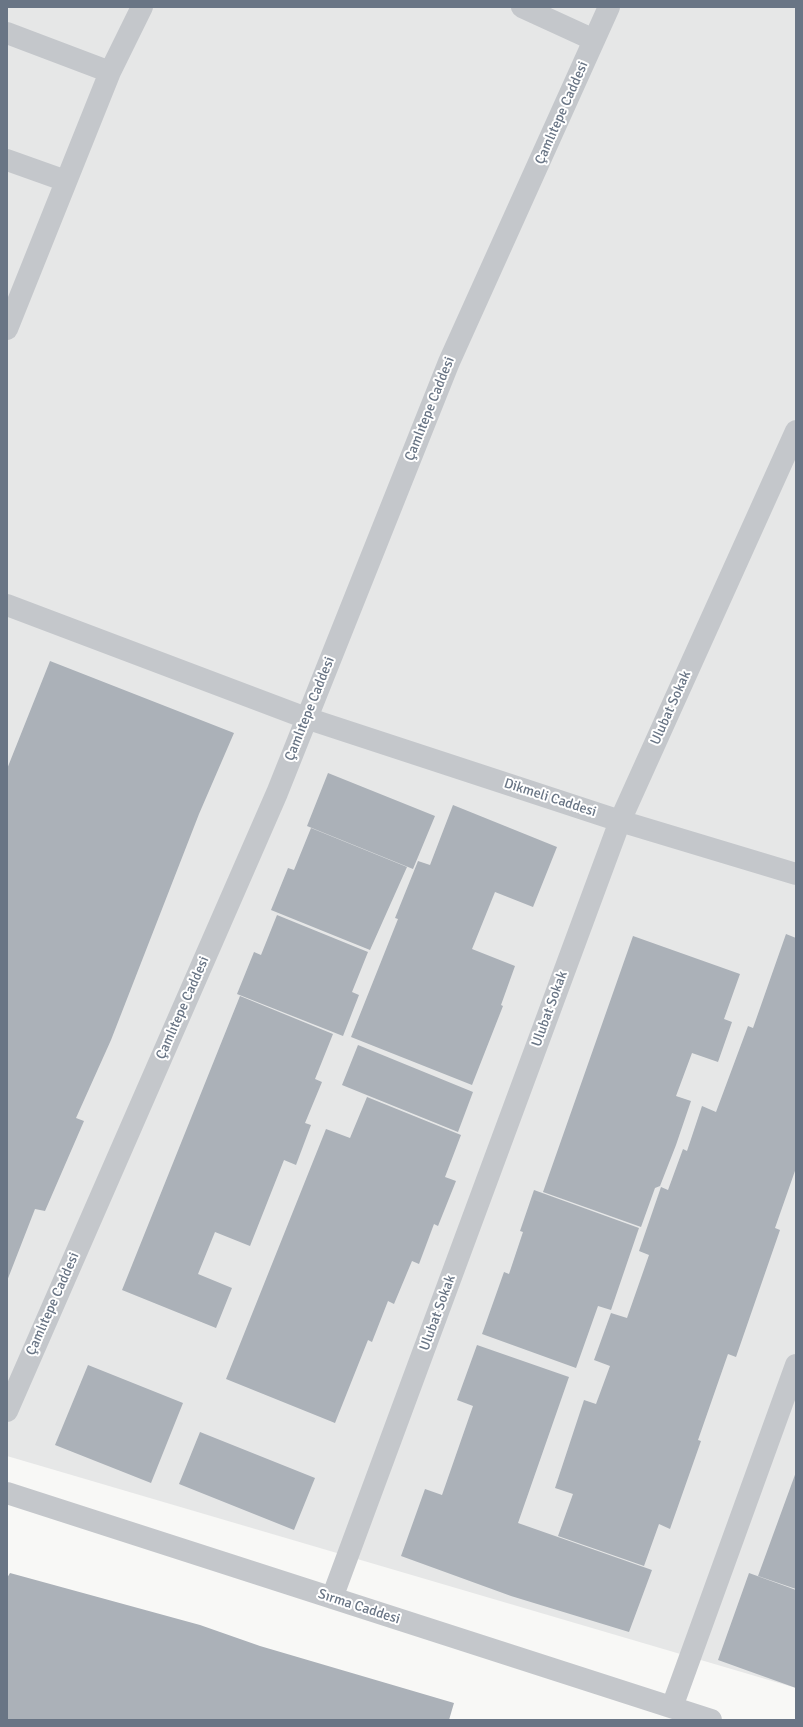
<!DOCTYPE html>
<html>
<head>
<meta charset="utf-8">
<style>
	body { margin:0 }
	#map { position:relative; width:803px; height:1727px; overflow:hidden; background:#f8f8f6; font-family:Signika,sans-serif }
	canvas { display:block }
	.frame { position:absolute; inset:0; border:8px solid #697585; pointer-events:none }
</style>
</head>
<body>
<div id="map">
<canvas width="803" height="1727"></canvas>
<div class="frame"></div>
</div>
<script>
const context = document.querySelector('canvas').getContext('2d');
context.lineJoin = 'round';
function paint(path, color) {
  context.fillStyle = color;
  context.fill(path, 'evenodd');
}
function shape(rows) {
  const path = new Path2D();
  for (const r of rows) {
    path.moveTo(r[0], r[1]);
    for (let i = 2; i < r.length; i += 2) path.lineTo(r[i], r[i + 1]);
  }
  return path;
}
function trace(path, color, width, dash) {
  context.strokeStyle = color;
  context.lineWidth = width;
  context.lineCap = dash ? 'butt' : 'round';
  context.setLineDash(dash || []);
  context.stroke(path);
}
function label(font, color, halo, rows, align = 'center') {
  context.font = font + ' Signika,sans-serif';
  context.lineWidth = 4;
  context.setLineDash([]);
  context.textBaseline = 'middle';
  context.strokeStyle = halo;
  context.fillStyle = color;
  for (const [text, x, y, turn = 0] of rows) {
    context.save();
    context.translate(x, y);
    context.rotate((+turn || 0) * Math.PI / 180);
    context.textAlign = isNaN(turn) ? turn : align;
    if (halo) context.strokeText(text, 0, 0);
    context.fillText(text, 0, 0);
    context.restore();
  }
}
paint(shape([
	[7,7,796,7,796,1688,7,1456]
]), '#e6e7e7');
paint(shape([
	[50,661,234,733,199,814,111,1040,76,1118,84,1121,45,1211,35,1209,7,1281,7,769],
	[328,773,435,816,413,869,307,826],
	[453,805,557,847,533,907,495,892,472,949,515,966,501,1005,503,1006,472,1085,351,1037,398,919,395,918,418,861,430,865],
	[311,828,407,867,370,950,271,910,288,868,294,870],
	[277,915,368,952,352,992,359,995,343,1036,237,994,254,952,261,955],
	[786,934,796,938,796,1168,775,1228,780,1230,736,1357,728,1354,698,1440,701,1441,670,1529,659,1524,644,1566,558,1536,573,1494,555,1488,584,1400,596,1404,610,1366,594,1360,611,1313,627,1318,649,1255,639,1251,661,1187,668,1190,683,1149,687,1151,702,1106,716,1112,748,1026,753,1028],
	[633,936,740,974,724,1019,732,1022,718,1062,692,1053,676,1096,691,1101,676,1145,660,1186,655,1188,641,1227,543,1192],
	[240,996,333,1034,315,1079,322,1082,305,1123,311,1125,296,1165,284,1160,250,1246,215,1232,198,1274,232,1288,216,1328,122,1290],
	[358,1045,473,1092,458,1132,342,1085],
	[367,1097,461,1135,445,1177,456,1181,438,1226,434,1224,419,1264,412,1261,394,1304,388,1301,372,1342,368,1340,335,1423,226,1379,326,1129,350,1138],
	[534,1190,639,1228,611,1310,598,1306,576,1368,482,1334,504,1272,509,1274,523,1232,520,1231],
	[477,1345,569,1377,518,1523,652,1570,629,1632,511,1596,401,1556,425,1489,442,1495,473,1406,457,1400],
	[88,1365,183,1403,151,1483,55,1445],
	[200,1432,315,1478,294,1530,179,1484],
	[796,1472,796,1589,758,1576],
	[10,1573,200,1625,260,1646,454,1703,449,1720,7,1720,7,1578],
	[749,1573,796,1590,796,1688,718,1660]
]), '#abb1b8');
trace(shape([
	[522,7,594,40],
	[7,33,110,72,142,7],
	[7,160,66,181],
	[7,329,110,72],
	[7,605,306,718,620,821,796,874],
	[7,1411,277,793,449,362,609,7],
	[7,1493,711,1720],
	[332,1598,620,821,796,431],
	[672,1707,796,1365]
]), '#c4c7cb', 22);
label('14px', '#697585', '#fff', [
	["Çamlıtepe Caddesi",562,113,-66],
	["Çamlıtepe Caddesi",430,409,-68],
	["Ulubat Sokak",671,708,-66],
	["Çamlıtepe Caddesi",310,709,-68],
	["Dikmeli Caddesi",550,798,18],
	["Çamlıtepe Caddesi",183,1008,-66],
	["Ulubat Sokak",550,1009,-70],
	["Çamlıtepe Caddesi",53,1304,-66],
	["Ulubat Sokak",438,1313,-70],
	["Sırma Caddesi",359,1607,18]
]);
</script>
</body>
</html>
